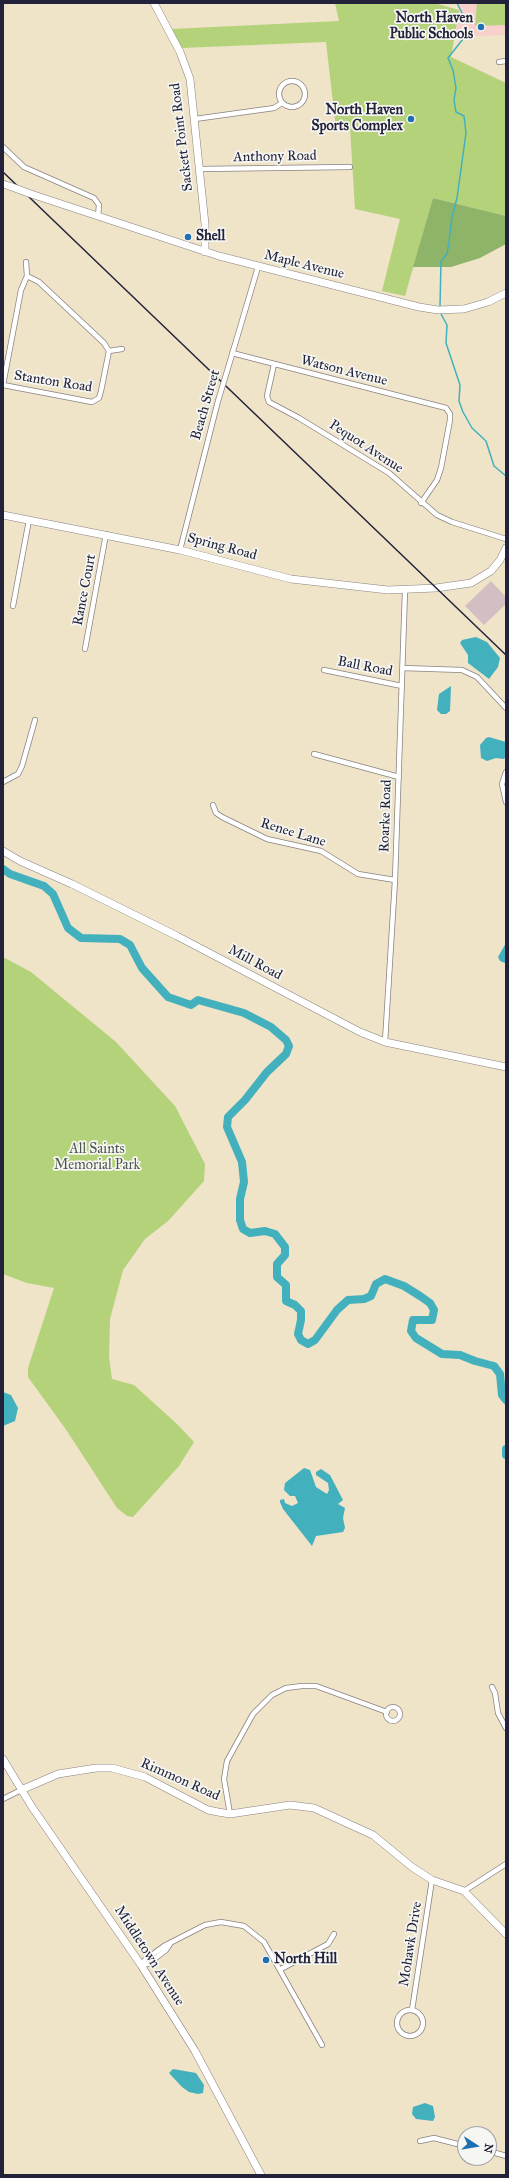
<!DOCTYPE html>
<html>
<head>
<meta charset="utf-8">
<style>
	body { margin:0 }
	#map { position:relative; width:509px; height:2178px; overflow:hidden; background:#efe3c8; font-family:"IM FELL Great Primer",serif }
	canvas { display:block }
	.frame { position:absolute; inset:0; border:4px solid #22223b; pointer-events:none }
	.north { position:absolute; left:457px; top:2126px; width:40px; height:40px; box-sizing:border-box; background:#f6f6f2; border:1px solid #a1a1a9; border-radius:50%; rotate:102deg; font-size:11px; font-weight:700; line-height:16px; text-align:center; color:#22223b }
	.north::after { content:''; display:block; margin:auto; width:14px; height:18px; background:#1f6fb2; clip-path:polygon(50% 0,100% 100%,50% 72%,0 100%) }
</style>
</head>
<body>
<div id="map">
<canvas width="509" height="2178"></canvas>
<div class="frame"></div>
<div class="north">N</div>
</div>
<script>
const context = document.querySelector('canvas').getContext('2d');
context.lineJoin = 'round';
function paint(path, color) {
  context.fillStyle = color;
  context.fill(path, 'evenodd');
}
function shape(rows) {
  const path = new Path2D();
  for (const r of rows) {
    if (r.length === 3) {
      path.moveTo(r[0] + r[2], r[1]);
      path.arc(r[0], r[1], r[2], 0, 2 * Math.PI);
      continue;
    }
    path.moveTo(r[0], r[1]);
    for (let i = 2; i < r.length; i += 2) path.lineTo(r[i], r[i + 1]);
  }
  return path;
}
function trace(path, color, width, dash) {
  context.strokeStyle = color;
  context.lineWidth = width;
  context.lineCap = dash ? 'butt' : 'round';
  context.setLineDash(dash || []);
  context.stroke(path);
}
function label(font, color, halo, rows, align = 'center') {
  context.font = font + ' "IM FELL Great Primer",serif';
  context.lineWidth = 3.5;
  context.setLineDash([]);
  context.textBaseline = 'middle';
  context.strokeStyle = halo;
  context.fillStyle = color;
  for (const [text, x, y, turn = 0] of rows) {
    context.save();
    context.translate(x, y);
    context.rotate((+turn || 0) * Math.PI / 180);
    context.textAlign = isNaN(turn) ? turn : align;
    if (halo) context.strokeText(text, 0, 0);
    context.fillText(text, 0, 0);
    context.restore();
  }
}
paint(shape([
	[460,3,506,3,506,35,454,37]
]), '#f7d0cc');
paint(shape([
	[491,581,506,597,506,604,484,625,465,606]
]), '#d2bec3');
paint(shape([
	[335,3,434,3,459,10,451,57,506,83,506,216,433,198,405,296,382,291,400,219,355,209,350,128,336,129,326,42,182,48,172,29,339,21],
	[477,3,506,3,506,25,475,26],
	[3,957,31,972,116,1042,175,1106,205,1164,204,1181,168,1221,145,1239,123,1270,110,1319,109,1357,112,1379,134,1385,177,1424,194,1442,179,1466,133,1517,127,1516,117,1508,67,1431,28,1377,28,1368,54,1288,27,1283,3,1274]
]), '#b3d279');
paint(shape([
	[433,198,506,216,506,244,480,258,451,267,413,267]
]), '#8eb469');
paint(shape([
	[476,637,487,642,500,658,498,667,489,679,468,663,468,655,460,643,462,640],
	[451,686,450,711,446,714,441,714,437,710,439,694],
	[489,737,506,742,506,756,504,759,496,758,487,761,481,758,480,745,486,738],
	[506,943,506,963,505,963,500,961,498,957],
	[3,1392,11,1395,18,1408,15,1421,3,1426],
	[304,1468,310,1470,316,1487,327,1494,329,1490,328,1483,316,1475,316,1472,321,1469,330,1475,343,1500,338,1504,345,1508,343,1518,345,1528,343,1532,316,1536,312,1546,283,1509,280,1502,280,1500,284,1499,285,1503,292,1506,298,1503,295,1496,290,1496,284,1490,285,1483],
	[173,2069,196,2073,204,2085,203,2093,198,2094,189,2092,182,2087,169,2073],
	[425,2103,433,2106,435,2117,433,2121,416,2119,412,2114,413,2107]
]), '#42b1bd');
trace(shape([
	[457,3,464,17,464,23],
	[440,306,441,261,447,254,449,242,452,217,457,198,466,133,464,116,456,112,454,100,456,88,453,70,448,58,463,39,465,32],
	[441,314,447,325,446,343,460,385,459,401,463,412,472,428,486,441,494,466,506,476]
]), '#42b1bd', 1.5);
trace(shape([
	[3,869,10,874,44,886,53,894,68,928,81,938,120,939,130,945,142,968,168,997,191,1005,198,1000,244,1013,271,1027,286,1040,289,1046,286,1054,267,1072,245,1100,228,1117,227,1127,242,1162,244,1182,240,1199,240,1220,243,1229,250,1233,265,1231,275,1234,285,1247,285,1255,277,1264,277,1277,286,1285,286,1301,295,1305,301,1311,301,1320,298,1334,301,1340,308,1344,315,1340,337,1310,348,1300,364,1299,371,1296,376,1284,385,1279,404,1286,420,1296,430,1303,434,1310,432,1320,413,1320,411,1331,416,1338,442,1354,460,1355,475,1361,494,1366,500,1374,502,1395,506,1400],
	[506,1449,506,1455]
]), '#42b1bd', 8);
const street = shape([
	[499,62,506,61],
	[292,94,13],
	[195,119,274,108,282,103],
	[3,147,24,167,94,198,99,205,98,216],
	[199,169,350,167],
	[27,276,39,282,104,343,109,351,122,349],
	[232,353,446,408,450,414,450,420,441,468,437,480,421,503],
	[274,364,267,396,269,402,299,418,389,473,437,515,452,522,506,539],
	[228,368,258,267],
	[3,385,92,402,99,398,101,391,109,351],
	[3,385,21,290,27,276,26,262],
	[180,550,218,401],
	[13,606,29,520],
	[85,649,106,534],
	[403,668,462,670,477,677,506,708],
	[324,670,402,686],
	[314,754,399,777],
	[506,772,502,784,506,802],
	[3,782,18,774,22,766,35,720],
	[213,805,216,813,222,817,267,839,321,851,358,874,395,880],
	[385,1042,395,880,405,591],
	[492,1687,495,1693,498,1713,506,1728],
	[393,1714,7],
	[3,1799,21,1790],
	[230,1814,224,1779,227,1761,253,1714,272,1695,286,1688,302,1686,316,1686,387,1712],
	[464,1891,506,1864],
	[141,1965,145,1960,164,1946,205,1925,221,1922,244,1926,264,1942,322,2045],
	[141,1965,148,1964,166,1950,170,1944],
	[281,1969,328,1944,334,1934],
	[412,2010,432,1880],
	[410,2023,13],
	[420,2141,434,2138,465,2146],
	[489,2151,506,2156]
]);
const secondary = shape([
	[154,3,180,52,190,79,205,224,205,252],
	[3,184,12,187],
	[31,194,219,256,419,307,438,310,464,309,488,302,506,293],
	[3,515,180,550,291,579,388,590,436,588,471,583,491,571,500,560,506,548],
	[3,851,20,861,72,884,177,936,360,1032,385,1042,506,1067],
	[21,1790,58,1774,96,1768,112,1768,145,1777,208,1810,218,1812,230,1814,290,1805,314,1808,373,1835,412,1867,432,1880,464,1891,506,1934]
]);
const primary = shape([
	[3,1759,32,1807,141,1965,195,2051,261,2175]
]);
trace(street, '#888282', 6);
trace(secondary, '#888282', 8);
trace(primary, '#888282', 8);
trace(street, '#fff', 4.5);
trace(secondary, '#fff', 7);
trace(primary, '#fff', 7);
trace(shape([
	[3,172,506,655]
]), '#22223b', 1.5);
const streetBridge = shape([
	[218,401,228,368]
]);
const secondaryBridge = shape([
	[12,187,31,194]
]);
trace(streetBridge, '#888282', 6, []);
trace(secondaryBridge, '#888282', 8, []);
trace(streetBridge, '#fff', 4.5);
trace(secondaryBridge, '#fff', 7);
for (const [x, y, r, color] of [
	[481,27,4,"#1f6fb2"],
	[411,119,4,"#1f6fb2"],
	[188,237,4,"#1f6fb2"],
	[266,1960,4,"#1f6fb2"]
]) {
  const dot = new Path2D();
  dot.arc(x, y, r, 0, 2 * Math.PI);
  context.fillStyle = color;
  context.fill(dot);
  trace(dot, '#f6f6f2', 1.5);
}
label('bold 14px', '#22223b', '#f6f6f2', [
	["North Haven",473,19],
	["Public Schools",473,35],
	["North Haven",403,111],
	["Sports Complex",403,127],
	["Shell",196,237,"left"],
	["North Hill",274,1960,"left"]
], 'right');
label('14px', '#22223b', '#f6f6f2', [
	["Sackett Point Road",182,137,-97],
	["Anthony Road",275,157,-1],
	["Maple Avenue",304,265,14],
	["Watson Avenue",344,371,14],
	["Stanton Road",53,382,9],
	["Beach Street",206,405,-74],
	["Pequot Avenue",366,447,33],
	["Spring Road",222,547,15],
	["Rance Court",85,590,-79],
	["Ball Road",365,667,11],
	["Roarke Road",386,816,-88],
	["Renee Lane",293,833,17],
	["Mill Road",255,963,28],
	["Rimmon Road",180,1780,24],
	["Mohawk Drive",411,1944,-81],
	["Middletown Avenue",149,1956,57]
]);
label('14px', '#4e574e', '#f6f6f2', [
	["All Saints",97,1150],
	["Memorial Park",97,1166]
]);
</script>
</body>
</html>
